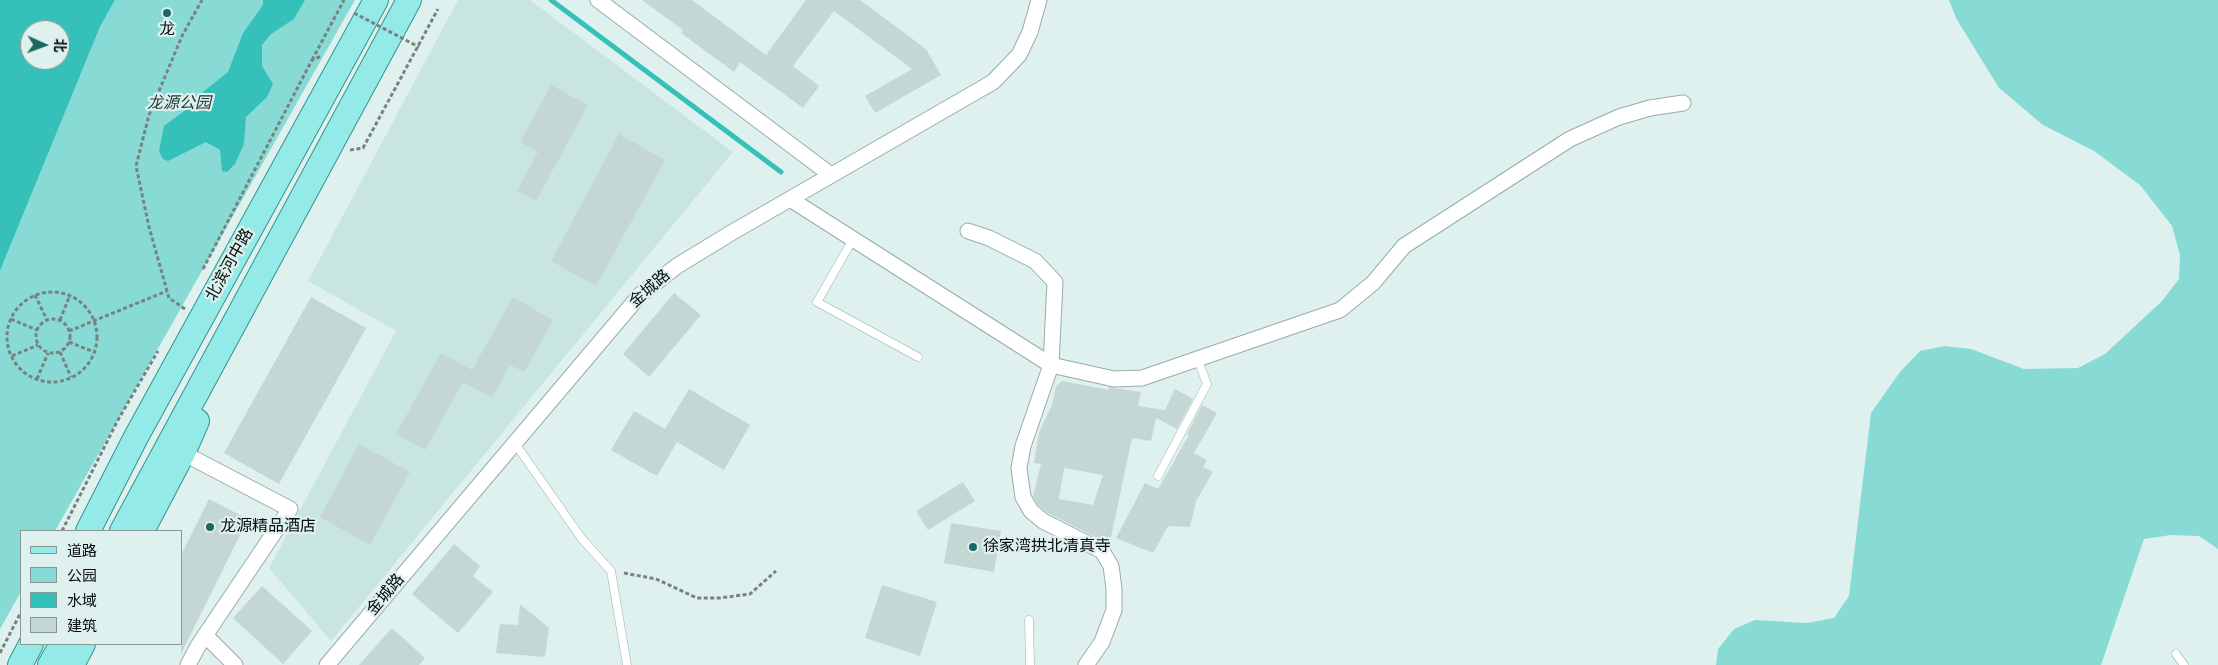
<!DOCTYPE html>
<html>
<head>
<meta charset="utf-8">
<style>
	body { margin:0 }
	#map { position:relative; width:2218px; height:665px; overflow:hidden; background:#def1ef; font-family:"Times New Roman","Noto Sans SC",serif }
	canvas { display:block }
	.legend { position:absolute; left:20px; top:530px; width:162px; height:115px; box-sizing:border-box; background:#def1ef; border:1px solid #889694; margin:0; padding:6px 9px; list-style:none; font-size:15px; color:#070d0c }
	.legend li { display:flex; align-items:center; gap:10px; height:25px }
	.legend b { width:25px; border:1px solid #889694 }
	.north { position:absolute; left:20px; top:20px; width:50px; height:50px; box-sizing:border-box; background:#def1ef; border:1px solid #889694; border-radius:50%; rotate:92deg; font-size:14px; font-weight:700; line-height:20px; text-align:center; color:#070d0c }
	.north::after { content:''; display:block; margin:auto; width:18px; height:22px; background:#1c6865; clip-path:polygon(50% 0,100% 100%,50% 72%,0 100%) }
</style>
</head>
<body>
<div id="map">
<canvas width="2218" height="665"></canvas>
<ul class="legend">
<li><b style="height:6px;background:#93eae6"></b>道路</li>
<li><b style="height:14px;background:#88dbd5"></b>公园</li>
<li><b style="height:14px;background:#36c0ba"></b>水域</li>
<li><b style="height:14px;background:#c4d7d5"></b>建筑</li>
</ul>
<div class="north">北</div>
</div>
<script>
const context = document.querySelector('canvas').getContext('2d');
context.lineJoin = 'round';
function paint(path, color) {
  context.fillStyle = color;
  context.fill(path, 'evenodd');
}
function shape(rows) {
  const path = new Path2D();
  for (const r of rows) {
    if (r.length === 3) {
      path.moveTo(r[0] + r[2], r[1]);
      path.arc(r[0], r[1], r[2], 0, 2 * Math.PI);
      continue;
    }
    path.moveTo(r[0], r[1]);
    for (let i = 2; i < r.length; i += 2) path.lineTo(r[i], r[i + 1]);
  }
  return path;
}
function trace(path, color, width, dash) {
  context.strokeStyle = color;
  context.lineWidth = width;
  context.lineCap = dash ? 'butt' : 'round';
  context.setLineDash(dash || []);
  context.stroke(path);
}
function label(font, color, halo, rows, align = 'center') {
  context.font = font + ' "Times New Roman","Noto Sans SC",serif';
  context.lineWidth = 4.5;
  context.setLineDash([]);
  context.textBaseline = 'middle';
  context.strokeStyle = halo;
  context.fillStyle = color;
  for (const [text, x, y, turn = 0] of rows) {
    context.save();
    context.translate(x, y);
    context.rotate((+turn || 0) * Math.PI / 180);
    context.textAlign = isNaN(turn) ? turn : align;
    if (halo) context.strokeText(text, 0, 0);
    context.fillText(text, 0, 0);
    context.restore();
  }
}
paint(shape([
	[458,0,530,0,733,152,331,641,269,568,396,331,308,281]
]), '#c8e5e2');
paint(shape([
	[115,0,355,0,55,531,21,531,21,592,0,629,0,271,100,27],
	[1949,0,2218,0,2218,549,2199,536,2171,535,2144,539,2101,665,1716,665,1718,649,1734,629,1755,620,1807,623,1834,618,1849,596,1871,413,1900,372,1920,351,1945,346,1971,349,2024,369,2078,368,2105,354,2162,301,2179,279,2180,255,2172,226,2140,185,2094,151,2043,125,1999,88,1956,18]
]), '#88dbd5');
paint(shape([
	[0,0,115,0,100,27,0,271],
	[30,30,60,30,60,60,30,60],
	[263,0,305,0,294,19,271,34,262,45,262,66,273,84,267,97,246,117,244,144,235,164,227,172,222,171,220,150,206,142,168,161,163,159,159,151,164,126,195,103,203,92,228,72,243,33,263,5]
]), '#36c0ba');
trace(shape([
	[551,0,781,172]
]), '#36c0ba', 5);
paint(shape([
	[642,0,692,0,766,55,806,0,860,0,926,49,941,75,875,113,865,96,912,69,834,11,793,66,819,86,803,108,740,62,734,72,681,33,683,30],
	[551,85,588,105,536,201,517,191,538,152,520,142],
	[619,134,665,160,596,286,551,261],
	[674,293,701,315,649,377,623,354],
	[311,297,366,328,279,484,224,453],
	[513,297,553,320,524,372,510,365,492,398,463,382,425,450,396,434,441,353,472,370],
	[1062,381,1109,390,1108,387,1141,392,1138,406,1165,410,1175,389,1193,399,1177,429,1156,418,1151,441,1132,438,1111,537,1107,543,1048,513,1038,505,1033,496,1041,464,1034,463,1039,432,1052,405,1056,386],
	[1064,468,1103,475,1093,505,1059,499],
	[689,389,750,425,724,470,677,442,657,476,611,450,634,411,665,429],
	[1202,405,1217,413,1194,453,1207,460,1203,467,1213,472,1196,501,1190,527,1168,526,1153,553,1116,538,1145,483,1158,489,1189,435,1187,434],
	[359,444,410,472,370,545,320,517],
	[963,482,975,501,928,530,916,511],
	[209,499,248,519,181,654,181,555],
	[951,523,1001,531,994,572,944,563],
	[454,544,480,566,473,576,493,592,458,633,412,594],
	[882,585,937,602,920,656,865,638],
	[262,586,312,631,283,664,233,618],
	[520,604,549,628,545,657,496,653,500,624,518,625],
	[392,628,425,658,419,665,359,665]
]), '#c4d7d5');
const service = shape([
	[853,239,817,302,918,357],
	[514,442,582,539,611,571,627,665],
	[1158,476,1207,384,1198,360],
	[1029,620,1030,665],
	[2176,654,2184,665]
]);
const minor = shape([
	[598,0,831,175],
	[790,199,1051,365,1114,379,1142,378,1340,310,1373,283,1404,246,1570,139,1619,117,1650,108,1683,103],
	[968,231,989,238,1035,261,1055,282,1051,365,1023,446,1019,468,1023,497,1031,511,1043,521,1102,551,1111,566,1114,589,1114,610,1102,642,1086,665],
	[183,453,290,509,198,646,188,665],
	[205,635,235,665],
	[327,665,640,295,677,266,731,233,993,82,1019,55,1030,32,1039,0]
]);
const primary = shape([
	[88,531,136,437,376,0],
	[122,531,409,0],
	[142,531,183,453,197,421],
	[20,665,31,644],
	[50,665,62,644],
	[72,665,83,644]
]);
trace(service, '#99abaa', 9);
trace(minor, '#99abaa', 17);
trace(primary, '#33948f', 26);
trace(shape([
	[312,60,344,0],
	[350,150,363,148,438,9],
	[203,269,312,60,322,56],
	[52,337,45],
	[35,295,47,320],
	[185,309,169,298,149,227,136,166,149,115,182,36,202,0],
	[53,336,17],
	[11,319,37,330],
	[60,320,70,295],
	[69,331,167,291],
	[69,342,94,352],
	[60,352,71,377],
	[12,356,38,345],
	[37,379,48,353],
	[62,531,118,420,158,351],
	[624,573,656,579,697,598,720,598,750,594,776,571],
	[0,653,21,612]
]), '#768381', 3, [4, 2.5]);
trace(service, '#fff', 8);
trace(minor, '#fff', 15);
trace(primary, '#93eae6', 24);
trace(shape([
	[354,13,419,47]
]), '#768381', 3, [4, 2.5]);
for (const [x, y, r, color] of [
	[167,13,5,"#1c6865"],
	[210,527,5,"#1c6865"],
	[973,547,5,"#1c6865"]
]) {
  const dot = new Path2D();
  dot.arc(x, y, r, 0, 2 * Math.PI);
  context.fillStyle = color;
  context.fill(dot);
  trace(dot, '#def1ef', 2);
}
label('16px', '#070d0c', '#def1ef', [
	["龙",167,30,"center"],
	["龙源精品酒店",220,527],
	["徐家湾拱北清真寺",983,547]
], 'left');
label('italic 16px', '#1d3432', '#def1ef', [
	["龙源公园",179,104]
]);
label('16px', '#070d0c', '#def1ef', [
	["北滨河中路",230,265,-61],
	["金城路",650,289,-41],
	["金城路",386,595,-50]
]);
</script>
</body>
</html>
